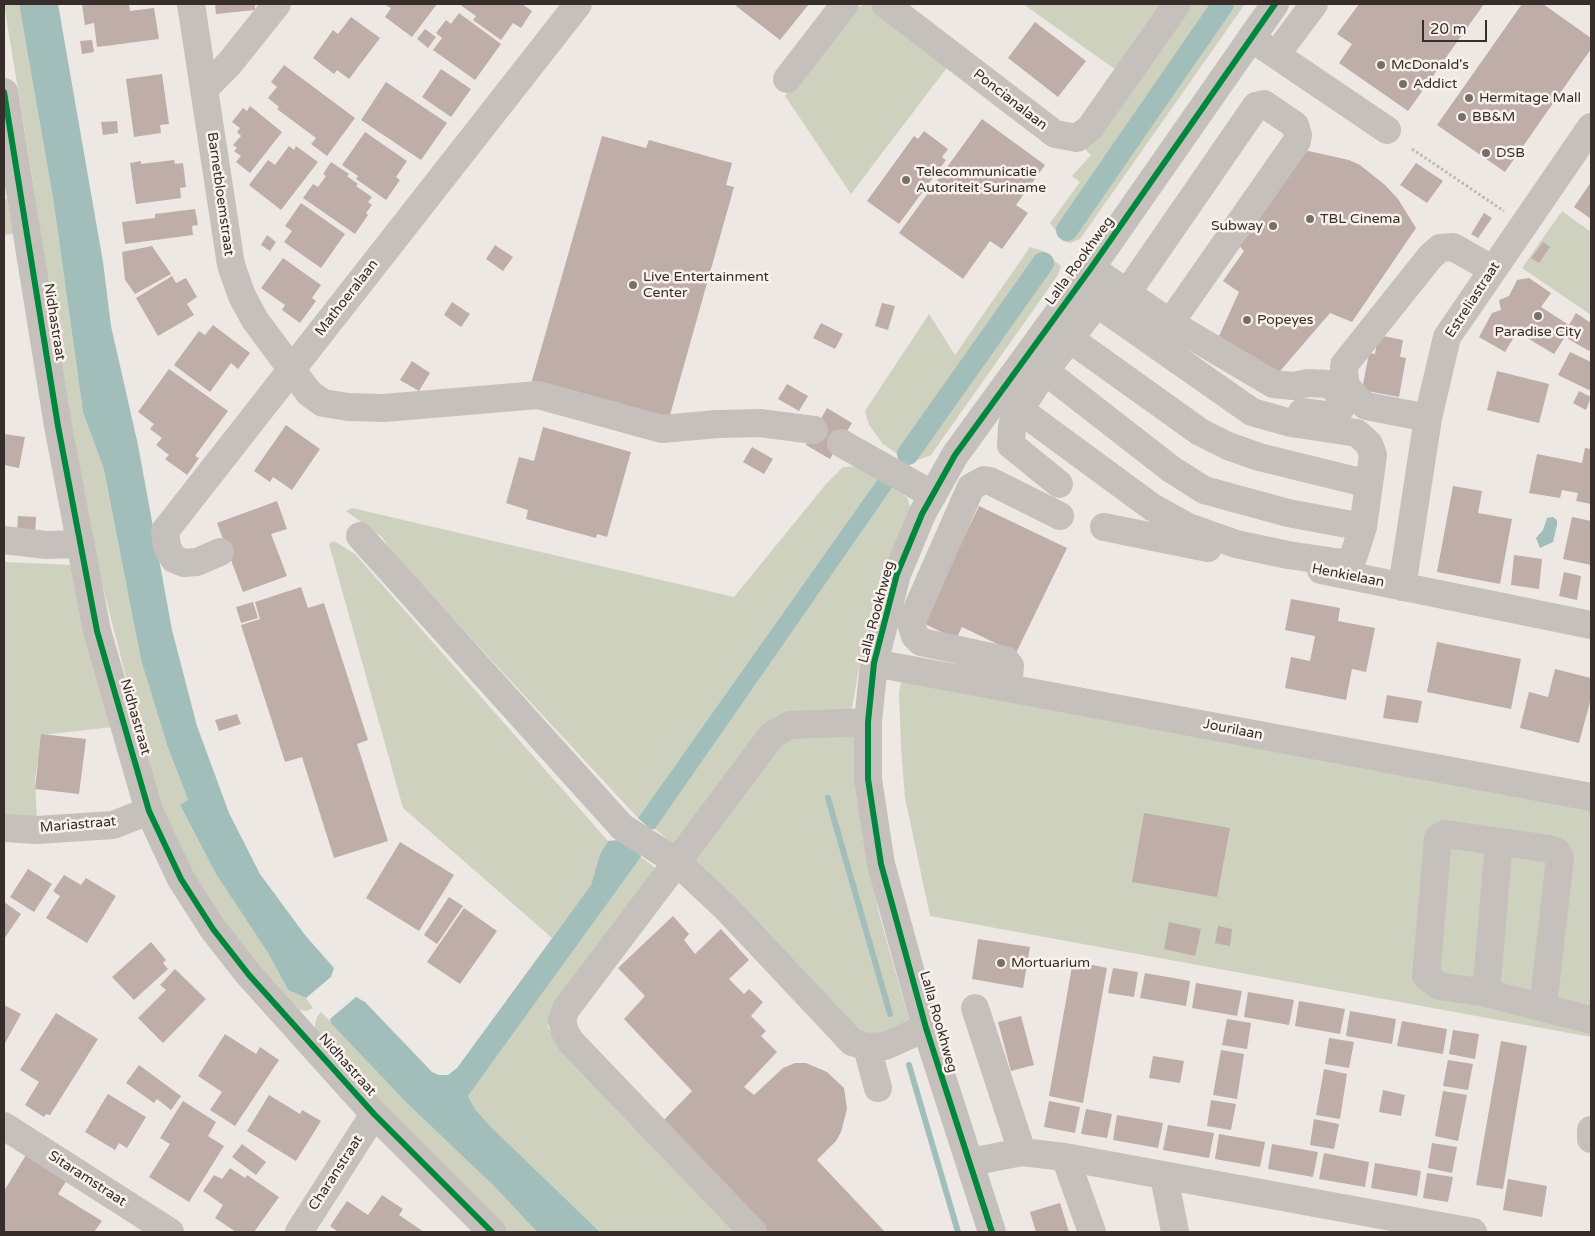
<!DOCTYPE html>
<html>
<head>
<meta charset="utf-8">
<style>
	body { margin:0 }
	#map { position:relative; width:1595px; height:1236px; overflow:hidden; background:#ede8e4; font-family:"Varela Round",sans-serif }
	canvas { display:block }
	.frame { position:absolute; inset:0; border:5px solid #372e2b; pointer-events:none }
	.scale { position:absolute; left:1422px; top:20px; width:65px; height:22px; box-sizing:border-box; border:2px solid #372e2b; border-top:0; padding-left:6px; font-size:15px; line-height:18px; white-space:nowrap; color:#372e2b; -webkit-text-stroke:4px #f9f2ec; paint-order:stroke }
</style>
</head>
<body>
<div id="map">
<canvas width="1595" height="1236"></canvas>
<div class="frame"></div>
<div class="scale">20 m</div>
</div>
<script>
const context = document.querySelector('canvas').getContext('2d');
context.lineJoin = 'round';
function paint(path, color) {
  context.fillStyle = color;
  context.fill(path, 'evenodd');
}
function shape(rows) {
  const path = new Path2D();
  for (const r of rows) {
    path.moveTo(r[0], r[1]);
    for (let i = 2; i < r.length; i += 2) path.lineTo(r[i], r[i + 1]);
  }
  return path;
}
function trace(path, color, width, dash) {
  context.strokeStyle = color;
  context.lineWidth = width;
  context.lineCap = dash ? 'butt' : 'round';
  context.setLineDash(dash || []);
  context.stroke(path);
}
function label(font, color, halo, rows, align = 'center') {
  context.font = font + ' "Varela Round",sans-serif';
  context.lineWidth = 5;
  context.setLineDash([]);
  context.textBaseline = 'middle';
  context.strokeStyle = halo;
  context.fillStyle = color;
  for (const [text, x, y, turn = 0] of rows) {
    context.save();
    context.translate(x, y);
    context.rotate((+turn || 0) * Math.PI / 180);
    context.textAlign = isNaN(turn) ? turn : align;
    if (halo) context.strokeText(text, 0, 0);
    context.fillText(text, 0, 0);
    context.restore();
  }
}
paint(shape([
	[4,4,19,4,53,198,83,412,104,470,141,660,167,745,188,800,180,805,216,874,268,953,288,990,306,998,313,1008,307,1011,293,1009,222,920,182,857,156,794,87,525,56,357,33,182],
	[865,4,874,6,949,65,851,194,785,96,854,9],
	[1023,4,1167,4,1119,72],
	[1186,4,1245,4,1080,239,1070,243,1063,241,1050,223,1080,182,1072,176,1091,155,1080,144],
	[4,199,7,199,13,234,4,235],
	[1562,211,1591,232,1591,315,1522,268],
	[1030,247,1043,251,1061,266,1058,275,931,455,915,461,899,455,883,444,869,425,865,411,929,314,955,355],
	[864,466,878,478,638,818,393,554,382,537,346,511,352,508,734,597,826,484,843,467],
	[892,488,907,497,910,507,882,577,863,645,851,714,799,716,678,848,655,829],
	[334,541,355,554,608,841,600,854,591,885,552,938,403,808,329,544],
	[4,562,74,565,113,727,42,735,35,779,37,822,4,819],
	[912,680,1591,807,1591,1037,930,916,905,798,901,747,899,693,901,683],
	[851,732,855,739,863,822,878,910,910,1024,867,1040,691,859,784,733],
	[641,857,662,873,550,1018,548,1027,553,1036,739,1232,600,1232,491,1127,475,1109,468,1096],
	[321,1012,493,1185,537,1232,505,1232,319,1037,315,1031,315,1025,317,1017]
]), '#cfd1bf');
paint(shape([
	[19,4,58,4,103,262,111,326,138,445,172,630,197,726,229,813,260,874,305,935,334,968,331,977,306,998,288,990,268,953,216,874,180,805,188,800,167,745,141,660,104,470,83,412,53,198],
	[879,477,892,484,892,488,655,829,650,829,638,818],
	[1553,517,1557,520,1557,525,1553,542,1540,548,1536,538,1543,530,1547,518],
	[619,840,639,853,641,857,468,1096,475,1109,491,1127,600,1232,537,1232,493,1185,406,1102,331,1023,330,1019,356,997,365,1002,432,1072,439,1075,448,1075,457,1068,591,885,600,854,608,841]
]), '#a2bebb');
trace(shape([
	[828,798,890,1014],
	[909,1065,958,1232]
]), '#a2bebb', 6);
trace(shape([
	[1067,230,1223,4],
	[908,454,1043,263]
]), '#a2bebb', 22);
paint(shape([
	[82,4,129,4,130,11,154,8,159,39,97,47,94,23,85,25],
	[215,4,255,4,255,10,216,14],
	[384,4,437,4,412,37,385,17,391,8],
	[459,4,522,4,532,11,521,28,513,23,501,40,473,20,476,16],
	[738,4,809,4,780,40,736,6],
	[1359,4,1484,4,1408,111,1339,63,1352,44,1337,34],
	[1522,4,1543,4,1591,38,1591,49,1505,172,1437,125],
	[459,13,501,44,475,80,433,50,442,38,436,33,446,20,451,24],
	[351,17,380,38,349,79,337,70,334,74,313,58,333,30,338,34],
	[1035,22,1086,61,1058,97,1008,58],
	[425,29,436,37,428,48,417,39],
	[92,40,94,52,82,54,80,41],
	[284,65,355,118,327,156,311,144,316,138,277,109,279,107,268,98,277,87,271,82],
	[441,69,471,89,451,117,422,97],
	[162,74,169,124,160,125,161,133,134,137,126,79],
	[386,82,447,123,421,160,361,120],
	[250,106,282,132,250,173,236,162,241,156,234,151,237,148,233,145,241,136,237,132,240,128,232,122,243,108,247,111],
	[982,119,1045,165,1016,205,1028,213,1002,249,990,241,963,279,899,233],
	[117,121,118,133,103,135,101,122],
	[924,131,948,149,942,157,946,160,899,224,867,201,914,136,918,139],
	[365,132,407,161,396,177,400,180,386,200,356,179,358,176,342,165],
	[602,136,646,148,649,140,732,163,726,185,734,187,668,422,531,384],
	[289,146,294,150,296,146,318,162,281,210,249,185,268,160,275,165],
	[1304,150,1349,160,1360,165,1385,185,1398,199,1416,228,1352,322,1330,313,1275,377,1219,336,1239,292,1223,281,1244,251,1238,244],
	[174,160,175,164,183,163,186,187,180,188,181,198,136,204,130,163,141,161,141,164],
	[331,162,349,174,347,176,358,184,356,186,372,197,368,202,372,205,366,213,368,215,355,234,303,198,313,184,318,187,326,176,323,174],
	[1416,163,1443,181,1427,203,1400,185],
	[1591,182,1591,219,1574,207],
	[301,203,345,234,321,268,284,242,292,231,285,226],
	[195,209,198,225,192,226,193,235,125,244,122,222,155,218,155,214],
	[1484,213,1492,218,1478,238,1471,234],
	[267,235,276,242,270,251,261,245],
	[1543,242,1550,247,1539,263,1531,258],
	[495,245,513,257,503,271,486,259],
	[152,246,171,274,135,294,125,280,122,252],
	[283,258,321,285,312,298,316,301,300,323,282,310,285,305,261,288],
	[172,276,176,283,186,278,197,297,187,304,194,315,158,336,136,298],
	[1529,278,1551,293,1541,307,1569,325,1576,313,1591,323,1591,347,1589,351,1565,337,1554,354,1517,332,1505,352,1479,337,1492,313,1501,310,1499,300,1509,296,1517,280],
	[452,302,470,314,461,327,444,315],
	[882,303,895,306,888,330,875,326],
	[821,323,843,334,835,349,813,338],
	[213,325,250,353,238,369,231,363,210,392,174,365,199,331,205,335],
	[1378,335,1403,340,1400,357,1406,358,1399,397,1362,390,1369,353,1375,354],
	[1570,352,1591,362,1591,391,1558,375],
	[412,361,430,373,419,391,400,380],
	[169,369,228,411,195,456,199,458,187,475,165,459,169,455,156,445,162,438,150,429,154,424,138,412],
	[1497,371,1549,384,1539,423,1487,410],
	[787,384,808,396,799,411,778,399],
	[1579,391,1591,397,1586,410,1573,403],
	[827,408,852,423,830,459,806,445],
	[286,425,320,449,292,490,273,477,270,482,254,471],
	[543,427,631,452,607,537,597,534,596,538,526,519,528,510,506,503,519,457,534,461],
	[4,434,25,437,19,468,4,465],
	[752,447,773,459,764,474,743,462],
	[1585,448,1591,449,1591,504,1576,501,1578,493,1562,490,1560,498,1529,493,1537,454,1582,463],
	[1453,486,1482,491,1478,513,1512,519,1500,584,1437,572],
	[277,501,287,529,271,534,287,576,243,592,217,523],
	[979,506,1067,548,1016,653,962,627,956,639,923,623],
	[18,516,36,517,35,537,17,535],
	[1572,517,1591,521,1591,565,1563,559],
	[1514,555,1542,559,1539,589,1511,585],
	[1564,572,1581,576,1577,600,1559,596],
	[301,587,308,608,324,603,368,740,357,744,388,841,334,858,302,757,285,762,241,625,260,619,255,602],
	[1291,599,1340,608,1338,621,1375,628,1366,672,1352,669,1346,700,1285,688,1291,657,1310,661,1315,636,1285,630],
	[253,602,258,618,241,623,236,607],
	[1437,642,1521,659,1511,709,1427,692],
	[1555,669,1591,678,1591,698,1579,743,1520,728,1529,692,1548,697],
	[1387,695,1422,701,1418,723,1383,718],
	[237,714,241,724,219,731,215,720],
	[41,734,86,739,79,794,35,789],
	[1144,813,1230,828,1217,897,1132,882],
	[400,842,454,875,419,931,366,898],
	[28,869,52,884,34,912,10,897],
	[64,875,81,885,86,878,116,896,87,943,46,918,60,896,53,891],
	[449,897,463,906,437,944,424,935],
	[4,902,21,914,4,939],
	[464,908,497,931,460,984,427,962],
	[673,916,689,934,684,940,695,954,721,929,749,960,729,979,744,994,749,989,763,1002,751,1016,766,1031,761,1036,777,1052,744,1087,754,1095,783,1068,795,1063,806,1063,827,1072,844,1088,847,1109,841,1132,836,1141,817,1160,885,1232,762,1232,659,1125,692,1091,624,1019,645,996,618,968],
	[1169,922,1201,929,1195,956,1164,949],
	[1218,926,1232,929,1230,946,1215,943],
	[978,939,1030,947,1023,988,972,979],
	[151,942,166,960,163,963,168,969,134,1000,112,977],
	[1073,961,1107,968,1083,1103,1049,1096],
	[1113,968,1138,972,1134,997,1108,993],
	[175,969,206,999,163,1043,138,1018,166,990,160,985],
	[1145,973,1190,981,1186,1006,1140,998],
	[1196,983,1242,991,1237,1016,1192,1008],
	[1248,992,1294,1000,1289,1025,1244,1017],
	[1299,1001,1345,1009,1340,1034,1295,1026],
	[4,1005,21,1014,4,1045],
	[1350,1011,1396,1019,1392,1044,1346,1036],
	[56,1013,98,1039,50,1115,46,1114,44,1117,25,1105,39,1082,20,1070],
	[1021,1016,1034,1065,1011,1071,998,1022],
	[1227,1019,1251,1023,1247,1049,1222,1045],
	[1402,1021,1447,1029,1443,1054,1397,1046],
	[1453,1030,1479,1034,1475,1059,1449,1054],
	[225,1034,256,1054,260,1047,279,1060,235,1126,210,1110,222,1092,198,1076],
	[1329,1038,1354,1042,1349,1068,1325,1064],
	[1501,1041,1527,1046,1503,1189,1476,1185],
	[1221,1050,1244,1054,1237,1099,1213,1095],
	[1153,1056,1184,1061,1180,1083,1149,1078],
	[1448,1060,1473,1064,1468,1090,1443,1086],
	[139,1065,181,1096,171,1110,157,1099,154,1103,126,1083],
	[1324,1069,1347,1074,1340,1119,1316,1115],
	[1383,1090,1405,1095,1401,1116,1379,1112],
	[1443,1091,1467,1095,1458,1141,1435,1136],
	[108,1094,146,1117,127,1148,119,1143,115,1150,85,1132],
	[269,1095,300,1114,302,1110,321,1121,296,1161,247,1131],
	[1211,1100,1236,1104,1231,1130,1207,1126],
	[183,1101,216,1122,208,1136,224,1146,189,1202,149,1177,170,1144,160,1138],
	[1049,1101,1080,1107,1075,1133,1044,1127],
	[1086,1109,1112,1114,1107,1138,1081,1134],
	[1117,1115,1163,1123,1158,1148,1113,1140],
	[1314,1119,1339,1124,1334,1149,1310,1145],
	[1168,1125,1214,1133,1209,1158,1163,1150],
	[1219,1134,1265,1142,1260,1167,1215,1159],
	[1432,1143,1457,1147,1452,1173,1428,1168],
	[242,1144,266,1162,256,1175,232,1157],
	[1272,1144,1318,1152,1313,1177,1268,1169],
	[1324,1153,1369,1162,1365,1187,1319,1179],
	[26,1155,67,1180,58,1194,102,1221,94,1232,4,1232,4,1191],
	[1375,1163,1421,1171,1417,1196,1371,1188],
	[230,1168,245,1178,247,1175,279,1197,254,1232,236,1232,215,1218,223,1205,203,1191,214,1175,222,1179],
	[1427,1173,1453,1177,1448,1202,1423,1198],
	[1508,1179,1547,1186,1542,1217,1503,1210],
	[382,1195,403,1209,399,1215,424,1232,338,1232,330,1226,347,1201,368,1215],
	[1060,1203,1069,1232,1036,1232,1030,1212]
]), '#bfada7');
trace(shape([
	[1412,149,1504,211]
]), '#bfb9b5', 3, [2.5, 2.5]);
trace(shape([
	[191,4,231,265,242,296,255,320,309,393,323,403,348,407,384,408,538,395,662,429,717,424,760,423,814,430],
	[885,4,1055,134,1077,138,1090,128,1177,4],
	[1251,38,1387,130],
	[1276,55,1314,4],
	[787,79,845,4],
	[205,88,229,64,277,4],
	[4,92,58,426,97,631,149,811,181,879,213,929,249,975,374,1114,492,1232],
	[1091,268,1170,323,1273,384,1293,386,1308,383,1328,384,1340,393,1340,409,1333,416,1302,412],
	[1127,293,1256,106,1264,104,1295,125,1298,135,1297,141,1170,323],
	[1070,339,1200,432,1228,446,1259,457,1369,484],
	[1045,371,1171,469,1204,490,1288,513,1363,527],
	[1020,410,1152,507,1188,527,1236,544,1288,555,1342,563,1353,558,1363,527,1369,484,1373,455,1369,444,1357,433,1291,423,1252,412,1075,288],
	[1428,418,1366,406,1354,396,1345,384,1344,365,1430,257,1440,248,1453,247,1492,269],
	[841,443,933,495],
	[1059,484,1011,445,1012,427,1014,418,1045,371,1097,303],
	[1104,527,1208,548],
	[360,536,622,827,677,862,566,1009,562,1020,565,1032,571,1042,753,1232],
	[4,540,46,545,81,544],
	[220,552,197,562,184,563,174,559,167,547,165,531,578,4],
	[1321,570,1591,625],
	[1402,587,1428,418,1447,337,1591,127],
	[874,663,1591,797],
	[1008,687,1010,666,1005,660,921,642,915,636,911,623,971,487,984,480,990,481,1060,516],
	[868,722,790,725,772,735,677,862,726,908,852,1042,867,1047,885,1046,926,1028],
	[4,828,37,830,113,825,149,811],
	[1486,993,1499,842],
	[1543,1007,1560,858,1557,852,1550,849,1445,834,1438,838,1426,976,1439,986,1486,993,1591,1020],
	[975,1008,1022,1152],
	[867,1047,878,1088],
	[4,1126,170,1232],
	[1591,1130,1591,1139],
	[1065,1157,1092,1232],
	[970,1162,1022,1152,1065,1157,1473,1232],
	[1164,1176,1175,1232],
	[299,1232,374,1114],
	[992,1232,926,1028,881,864,868,779,868,722,874,663,897,574,922,514,955,455,1091,268,1275,4]
]), '#c6c0bd', 28);
trace(shape([
	[4,92,58,426,97,631,149,811,181,879,213,929,249,975,374,1114,492,1232],
	[992,1232,926,1028,881,864,868,779,868,722,874,663,897,574,922,514,955,455,1091,268,1275,4]
]), '#00873e', 6);
for (const [x, y, r, color] of [
	[1381,65,5,"#776f6c"],
	[1403,84,5,"#776f6c"],
	[1469,98,5,"#776f6c"],
	[1462,117,5,"#776f6c"],
	[1486,153,5,"#776f6c"],
	[906,180,5,"#776f6c"],
	[1310,219,5,"#776f6c"],
	[1273,226,5,"#776f6c"],
	[633,285,5,"#776f6c"],
	[1538,316,5,"#776f6c"],
	[1247,320,5,"#776f6c"],
	[1001,963,5,"#776f6c"]
]) {
  const dot = new Path2D();
  dot.arc(x, y, r, 0, 2 * Math.PI);
  context.fillStyle = color;
  context.fill(dot);
  trace(dot, '#f9f2ec', 2);
}
label('14px', '#372e2b', '#f9f2ec', [
	["McDonald's",1391,65],
	["Addict",1413,84],
	["Hermitage Mall",1479,98],
	["BB&M",1472,117],
	["DSB",1496,153],
	["Telecommunicatie",916,172],
	["Autoriteit Suriname",916,188],
	["TBL Cinema",1320,219],
	["Subway",1263,226,"right"],
	["Live Entertainment",643,277],
	["Center",643,293],
	["Popeyes",1257,320],
	["Paradise City",1538,332,"center"],
	["Mortuarium",1011,963]
], 'left');
label('14px', '#372e2b', '#f9f2ec', [
	["Poncianalaan",1010,100,38],
	["Barnetbloemstraat",220,194,82],
	["Lalla Rookhweg",1080,261,-54],
	["Mathoeralaan",347,298,-52],
	["Estreliastraat",1473,300,-57],
	["Nidhastraat",54,322,81],
	["Henkielaan",1348,576,11],
	["Lalla Rookhweg",877,612,-75],
	["Nidhastraat",135,717,74],
	["Jourilaan",1233,730,11],
	["Mariastraat",78,825,-5],
	["Lalla Rookhweg",938,1022,74],
	["Nidhastraat",347,1065,48],
	["Charanstraat",336,1173,-57],
	["Sitaramstraat",87,1179,33]
]);
</script>
</body>
</html>
